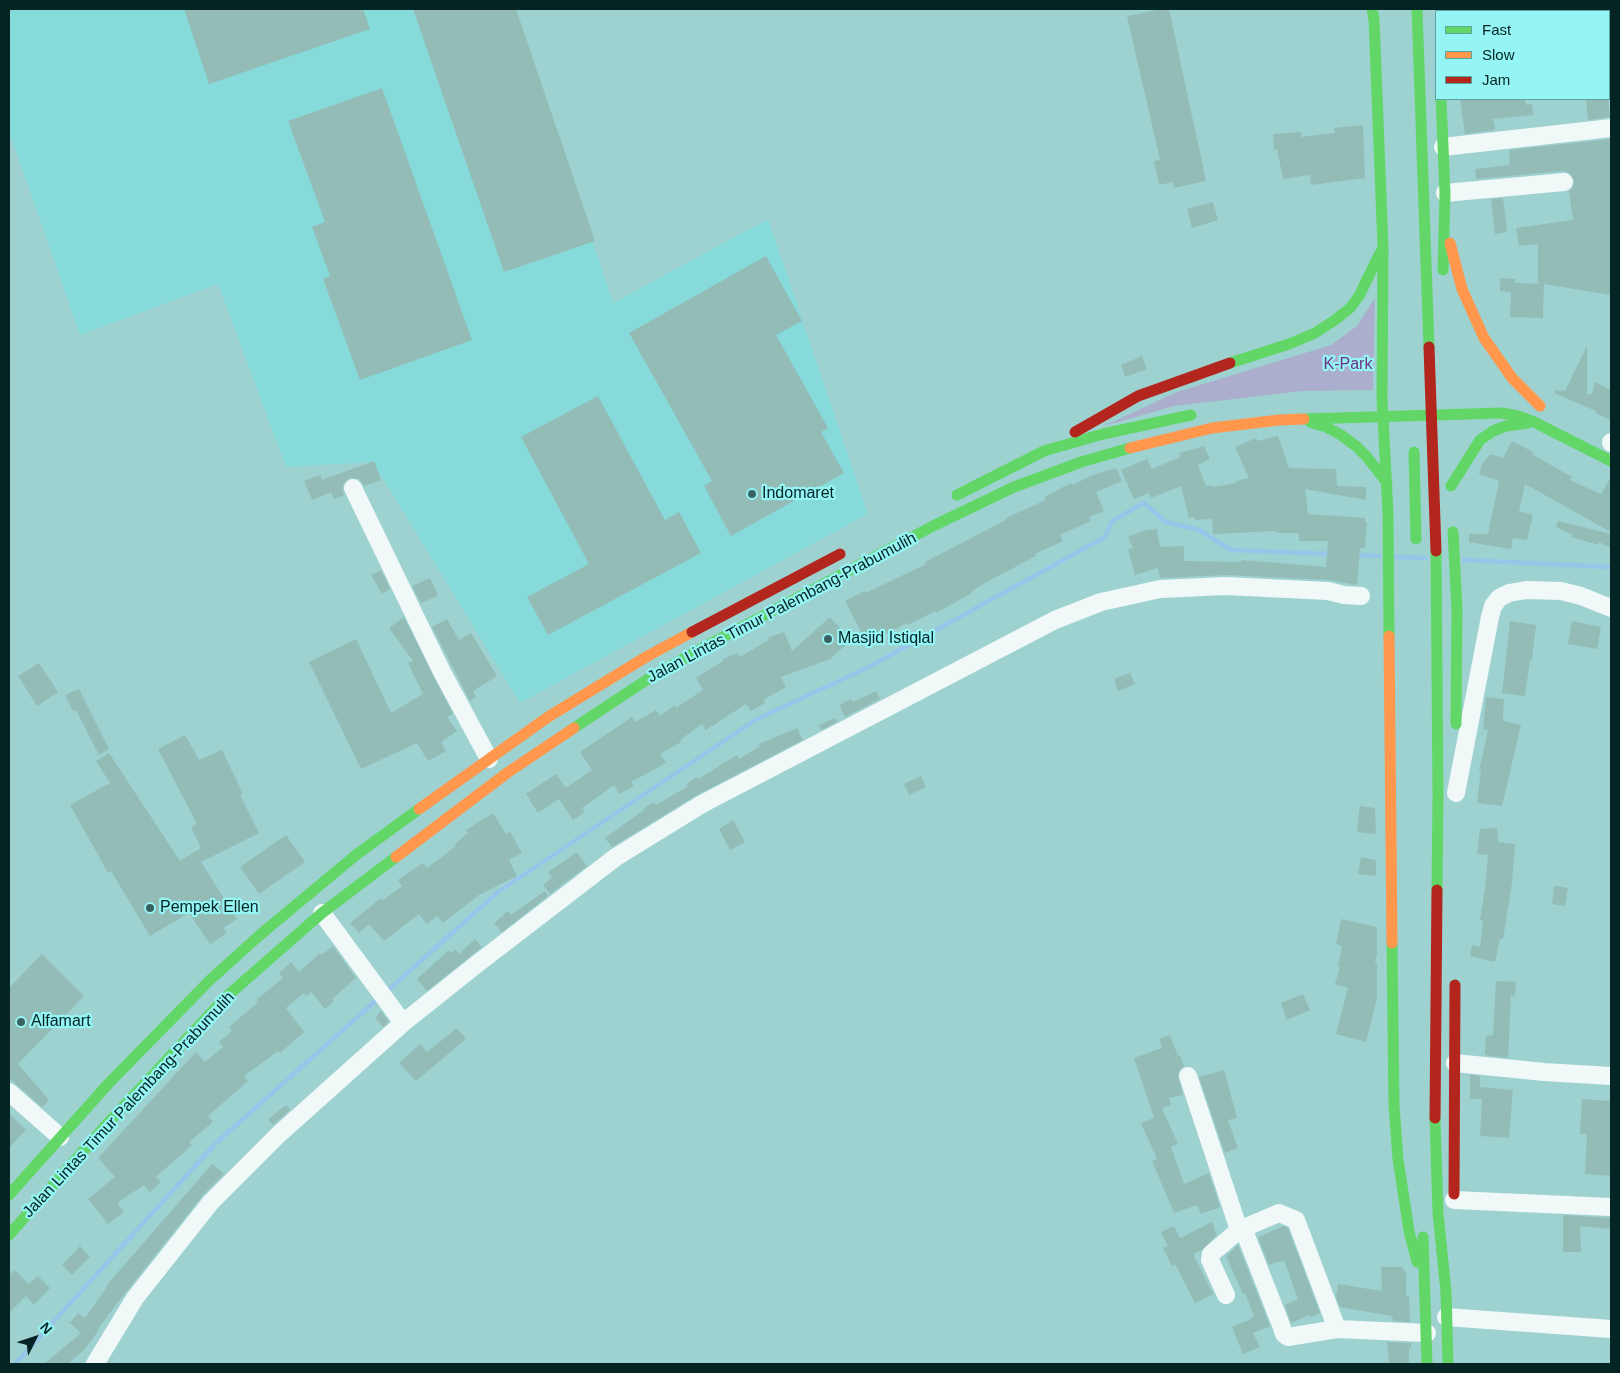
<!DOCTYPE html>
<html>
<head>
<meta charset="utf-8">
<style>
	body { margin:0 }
	#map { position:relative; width:1620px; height:1373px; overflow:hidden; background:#9dd2d1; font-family:Helvetica,sans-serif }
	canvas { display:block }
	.frame { position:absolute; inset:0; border:10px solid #052525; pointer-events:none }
	.legend { position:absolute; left:1435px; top:10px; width:175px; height:90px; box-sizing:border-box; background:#94f5f4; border:1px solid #5ba2a1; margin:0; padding:6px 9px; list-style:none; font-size:15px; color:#052525 }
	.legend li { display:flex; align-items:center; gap:10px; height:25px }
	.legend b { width:25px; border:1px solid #5ba2a1 }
	.north { position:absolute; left:10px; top:1313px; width:50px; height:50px; -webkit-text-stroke:4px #94f5f4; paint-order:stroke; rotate:49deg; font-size:14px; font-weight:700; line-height:20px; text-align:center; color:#052525 }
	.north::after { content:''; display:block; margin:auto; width:18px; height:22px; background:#052525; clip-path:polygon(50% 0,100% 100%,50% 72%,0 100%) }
</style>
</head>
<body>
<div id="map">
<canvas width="1620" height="1373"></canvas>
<div class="frame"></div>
<ul class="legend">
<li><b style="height:6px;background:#63d668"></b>Fast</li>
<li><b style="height:6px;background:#ff974d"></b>Slow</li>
<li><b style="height:6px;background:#b3261e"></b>Jam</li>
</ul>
<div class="north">N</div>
</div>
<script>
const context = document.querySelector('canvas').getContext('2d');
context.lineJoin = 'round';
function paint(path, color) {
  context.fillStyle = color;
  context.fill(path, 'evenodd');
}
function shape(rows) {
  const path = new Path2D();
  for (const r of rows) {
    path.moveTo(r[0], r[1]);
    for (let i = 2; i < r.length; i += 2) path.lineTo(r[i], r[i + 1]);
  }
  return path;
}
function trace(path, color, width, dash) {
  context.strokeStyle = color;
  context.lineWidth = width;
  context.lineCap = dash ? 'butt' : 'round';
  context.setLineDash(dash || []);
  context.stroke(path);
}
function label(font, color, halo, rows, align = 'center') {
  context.font = font + ' Helvetica,sans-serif';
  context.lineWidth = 4.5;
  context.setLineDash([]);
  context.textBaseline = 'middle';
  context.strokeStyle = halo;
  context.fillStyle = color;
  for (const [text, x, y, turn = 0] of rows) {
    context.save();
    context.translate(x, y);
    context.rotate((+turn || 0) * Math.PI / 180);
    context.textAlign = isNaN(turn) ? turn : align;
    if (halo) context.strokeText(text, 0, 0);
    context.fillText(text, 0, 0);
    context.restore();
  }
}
paint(shape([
	[9,9,516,9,613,303,768,219,868,514,520,703,373,462,286,467,218,284,80,335,9,131]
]), '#86dbda');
paint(shape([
	[1375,298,1373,390,1302,391,1174,406,1104,426,1177,392,1331,345,1357,326]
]), '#acaece');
trace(shape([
	[1354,555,1379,556],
	[1396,557,1426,558],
	[1464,560,1611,567],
	[386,992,498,892,757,719,867,668,1105,537,1112,521,1144,503,1166,522,1199,530,1231,550,1331,554],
	[15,1364,216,1143,380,997]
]), '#98c5ea', 4.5);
paint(shape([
	[184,9,363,9,370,29,209,84],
	[413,9,516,9,595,241,504,272],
	[1162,9,1169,9,1206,181,1174,188,1173,182,1159,185,1154,161,1160,160,1127,16],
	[382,88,472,340,360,380,323,279,330,276,312,227,325,222,288,121],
	[1460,99,1525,99,1526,105,1532,104,1533,115,1493,119,1495,130,1465,134],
	[1586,99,1608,99,1610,117,1588,120],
	[1363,125,1365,178,1311,185,1310,175,1283,179,1277,149,1274,150,1273,134,1301,132,1301,137,1335,133,1334,128],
	[1611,139,1611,295,1544,284,1543,318,1510,317,1511,292,1500,291,1500,278,1515,279,1515,283,1543,284,1538,283,1538,244,1519,246,1516,228,1573,220,1569,191,1573,187,1574,181,1569,173,1563,171,1476,179,1475,169,1510,165,1509,150],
	[1503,198,1507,232,1495,234,1491,199],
	[1213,202,1218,220,1192,228,1187,209],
	[766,256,802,321,776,335,828,428,821,432,844,473,731,536,704,486,712,481,629,333],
	[1587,346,1587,394,1592,394,1595,382,1611,390,1611,420,1595,413,1596,411,1554,393,1555,390,1565,391],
	[1142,356,1147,369,1125,377,1121,365],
	[598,396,665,520,679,512,701,553,548,635,527,597,589,564,521,437],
	[1278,436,1289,468,1336,469,1337,486,1366,487,1366,500,1305,489,1308,514,1365,518,1365,522,1367,522,1365,548,1360,548,1357,585,1329,580,1227,575,1160,578,1158,568,1135,575,1128,549,1133,548,1128,537,1146,530,1157,529,1160,547,1184,546,1184,561,1241,562,1241,560,1326,567,1328,541,1299,541,1299,533,1276,533,1276,531,1213,534,1212,519,1195,520,1195,517,1189,518,1181,486,1151,498,1149,493,1134,499,1121,470,1147,459,1152,469,1180,457,1179,453,1204,446,1210,459,1198,465,1206,486,1212,485,1212,487,1237,483,1236,481,1249,478,1235,447,1256,438,1258,441],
	[1512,441,1533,452,1532,454,1572,477,1570,480,1601,494,1611,477,1611,532,1525,484,1519,511,1533,515,1527,540,1513,538,1511,549,1469,542,1469,534,1488,534,1499,481,1479,474,1482,464,1490,454,1503,458],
	[374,461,381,480,364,486,359,479,349,478,345,482,342,487,344,495,334,499,331,492,312,500,304,481,320,475,322,480],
	[1116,468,1122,481,1096,492,1104,511,1089,517,1091,521,1060,535,1063,541,1035,554,1036,556,985,583,971,592,972,593,936,613,935,611,908,625,907,623,867,643,845,601,865,591,866,593,926,564,925,562,1006,520,1006,518,1046,500,1044,497,1071,483,1072,485,1093,475],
	[1558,521,1611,534,1611,548,1599,542,1598,545,1572,537,1573,535,1556,527],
	[381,570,390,589,382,594,371,575],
	[430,578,438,596,421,603,412,586],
	[404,617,453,714,447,717,457,731,441,742,446,751,428,761,417,743,361,769,309,662,356,639,391,713,423,694,408,663,413,661,389,628],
	[830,617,851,640,830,659,781,677,786,687,763,700,765,703,751,711,746,704,706,730,702,724,680,740,681,742,660,754,666,763,631,782,634,786,619,794,614,785,582,808,585,812,573,820,559,799,538,813,526,794,556,774,566,788,592,770,580,752,632,717,635,722,656,710,660,716,675,705,676,708,703,690,696,678,723,661,723,659,738,653,740,657,769,640,768,638,784,632,792,651],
	[447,619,459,640,471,633,497,676,473,691,476,697,470,701,432,627],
	[1510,621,1536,625,1532,660,1530,660,1525,696,1502,693],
	[1572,621,1601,627,1597,649,1568,644],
	[39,663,58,692,37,706,18,676],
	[1130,673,1135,684,1118,691,1114,679],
	[79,689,109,749,99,755,76,710,73,711,65,695],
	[876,691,880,699,845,717,839,705,851,699,853,702],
	[1486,697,1504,699,1503,721,1521,725,1502,806,1477,803,1481,771,1479,771,1488,730,1483,729],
	[835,718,837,722,821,730,819,725],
	[797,728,803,740,697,795,612,847,605,838,644,810,644,808,654,802,656,805,688,786,686,784,697,777,698,779,737,755,739,759,760,746,759,744],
	[185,735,199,760,222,750,243,794,240,795,259,833,201,862,237,919,223,928,227,933,210,944,189,913,150,936,111,871,108,873,70,805,110,783,96,761,109,753,180,861,201,848,191,827,197,824,158,749],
	[921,776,926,787,909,795,904,784],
	[1360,806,1375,808,1376,834,1357,832],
	[493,813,506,834,510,832,522,853,509,860,517,876,479,895,443,923,437,916,427,924,419,914,384,941,369,924,359,933,350,923,381,898,383,900,402,886,398,880,423,863,427,868,456,846,455,844,468,833,466,830],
	[733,820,745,842,730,850,719,829],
	[1497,828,1498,842,1515,844,1512,883,1503,939,1500,939,1495,962,1470,956,1472,945,1480,947,1483,921,1480,920,1485,888,1488,855,1477,854,1480,829],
	[286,835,305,862,259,894,240,867],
	[577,852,587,866,550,894,543,885,552,878,548,872],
	[1361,857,1376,860,1376,876,1358,874],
	[1554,886,1568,888,1565,906,1552,904],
	[545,891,548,896,502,932,494,923,508,911,511,915],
	[1341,919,1377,927,1377,954,1375,963,1377,963,1377,998,1366,1042,1336,1034,1348,988,1335,984,1340,967,1338,966,1342,946,1336,944],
	[475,939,482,947,427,991,417,979,449,950,451,953,455,949,459,954],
	[333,946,356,978,332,999,334,1001,325,1009,311,992,306,996,304,993,286,1008,304,1032,280,1053,278,1051,244,1076,248,1081,208,1116,213,1122,189,1142,192,1145,156,1177,161,1182,150,1192,144,1185,117,1203,124,1212,108,1224,88,1199,115,1177,98,1158,196,1052,205,1062,223,1047,219,1042,232,1031,229,1027,258,1002,256,1000,283,978,279,973,291,962,299,972,320,953,322,955],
	[42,954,84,996,18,1064,49,1100,42,1107,9,1078,9,988],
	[1496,981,1516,982,1515,996,1511,995,1508,1058,1485,1055,1486,1036,1493,1035],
	[1303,994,1310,1010,1287,1020,1281,1003],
	[381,1011,389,1022,383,1027,375,1018],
	[457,1028,466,1039,416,1081,399,1063,420,1044,427,1052],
	[1170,1035,1178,1056,1180,1055,1184,1066,1180,1069,1178,1074,1183,1095,1169,1098,1171,1105,1162,1108,1178,1144,1171,1147,1184,1184,1209,1173,1220,1207,1201,1214,1197,1205,1174,1213,1152,1161,1157,1159,1141,1123,1154,1118,1134,1058,1162,1048,1159,1039],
	[1224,1070,1237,1118,1228,1120,1238,1148,1225,1153,1199,1077],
	[1470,1075,1480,1076,1480,1087,1513,1090,1509,1138,1480,1136,1482,1099,1470,1099],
	[1582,1099,1611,1101,1611,1176,1585,1174,1587,1134,1580,1134],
	[286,1105,290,1110,273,1125,268,1119],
	[9,1113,26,1130,9,1148],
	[212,1164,224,1174,203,1195,115,1306,98,1329,99,1330,83,1351,67,1364,44,1364,81,1333,70,1323,78,1313,85,1318,107,1287,106,1286],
	[1563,1215,1611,1218,1611,1229,1580,1226,1581,1252,1563,1252],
	[1212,1222,1217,1235,1202,1250,1193,1254,1213,1294,1195,1303,1175,1264,1172,1266,1163,1248,1168,1246,1161,1232,1174,1226,1180,1238],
	[1284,1226,1288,1228,1320,1313,1311,1317,1309,1315,1291,1323,1285,1305,1298,1299,1284,1260,1269,1265,1258,1237],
	[1238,1245,1270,1326,1253,1333,1260,1347,1243,1354,1232,1327,1251,1319,1250,1318,1254,1316,1245,1293,1243,1294,1226,1256],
	[80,1246,90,1257,72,1275,62,1265],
	[1381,1267,1402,1267,1406,1273,1406,1296,1409,1296,1410,1322,1393,1321,1392,1316,1340,1307,1336,1297,1338,1284,1382,1291],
	[15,1270,29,1284,38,1276,50,1288,34,1305,26,1296,9,1313,9,1275],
	[1387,1342,1411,1343,1411,1348,1409,1348,1409,1364,1389,1364]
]), '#93bcb7');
trace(shape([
	[1609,51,1611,51],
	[1443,147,1611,128],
	[1445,193,1564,182],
	[1611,443,1611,442],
	[353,488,442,672,489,759],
	[1456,793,1490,617,1493,606,1499,598,1509,593,1526,590,1561,591,1581,596,1611,608],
	[322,913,403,1023],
	[1455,1063,1544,1072,1611,1076],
	[1188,1076,1239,1230],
	[9,1092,60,1137],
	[1454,1200,1611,1207],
	[1243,1228,1281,1325,1284,1334,1288,1337,1337,1329,1427,1333],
	[1226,1295,1210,1260,1211,1254,1239,1230,1279,1213,1296,1220,1337,1329],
	[1446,1317,1611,1329],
	[95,1364,135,1298,211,1202,278,1135,403,1023,477,964,616,857,702,804,1055,620,1101,602,1160,589,1226,586,1328,591,1344,595,1361,596]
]), '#f0f8f8', 18);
trace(shape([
	[1372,9,1374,19,1383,247,1382,399,1388,513,1389,636],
	[1417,9,1429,347],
	[1441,99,1445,193,1443,270],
	[1230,363,1289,344,1315,333,1335,320,1350,308,1359,296,1380,253],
	[1304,419,1502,413,1518,416,1534,422,1611,461],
	[1310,422,1326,427,1341,435,1356,446,1367,457,1387,483],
	[1414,452,1416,539],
	[1451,486,1480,440,1493,431,1506,426,1528,423],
	[957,495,1044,451,1103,434,1191,415],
	[1453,532,1457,609,1456,724],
	[1436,551,1438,796,1437,890],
	[574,728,648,679,706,646,935,525,1014,487,1081,462,1130,448],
	[1392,943,1394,1106,1398,1159,1409,1231,1417,1262],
	[1435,1118,1438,1213,1446,1292,1448,1364],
	[9,1195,109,1083,210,980,261,934,356,855,419,809],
	[9,1235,108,1123,225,998,322,913,396,857],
	[1423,1237,1427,1364]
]), '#63d668', 11);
trace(shape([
	[1450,243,1462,289,1484,338,1512,378,1540,406],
	[1130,448,1212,428,1279,420,1304,419],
	[1389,636,1392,943],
	[419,809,548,717,646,657,692,632],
	[396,857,507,773,574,728]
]), '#ff974d', 11);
trace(shape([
	[1429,347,1436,551],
	[1075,432,1138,396,1230,363],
	[692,632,840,554],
	[1435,1118,1437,890],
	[1454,1194,1455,985]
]), '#b3261e', 11);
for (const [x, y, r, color] of [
	[752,494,5,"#3a6261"],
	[828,639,5,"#3a6261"],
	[150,908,5,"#3a6261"],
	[21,1022,5,"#3a6261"]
]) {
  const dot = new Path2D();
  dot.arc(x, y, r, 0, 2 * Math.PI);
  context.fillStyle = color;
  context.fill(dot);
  trace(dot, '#94f5f4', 2);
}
label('16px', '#6e3586', '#94f5f4', [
	["K-Park",1348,365]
]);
label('16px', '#052525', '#94f5f4', [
	["Indomaret",762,494],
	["Masjid Istiqlal",838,639],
	["Pempek Ellen",160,908],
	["Alfamart",31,1022]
], 'left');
label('16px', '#052525', '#94f5f4', [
	["Jalan Lintas Timur Palembang-Prabumulih",782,608,-28],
	["Jalan Lintas Timur Palembang-Prabumulih",129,1105,-47]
]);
</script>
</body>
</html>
